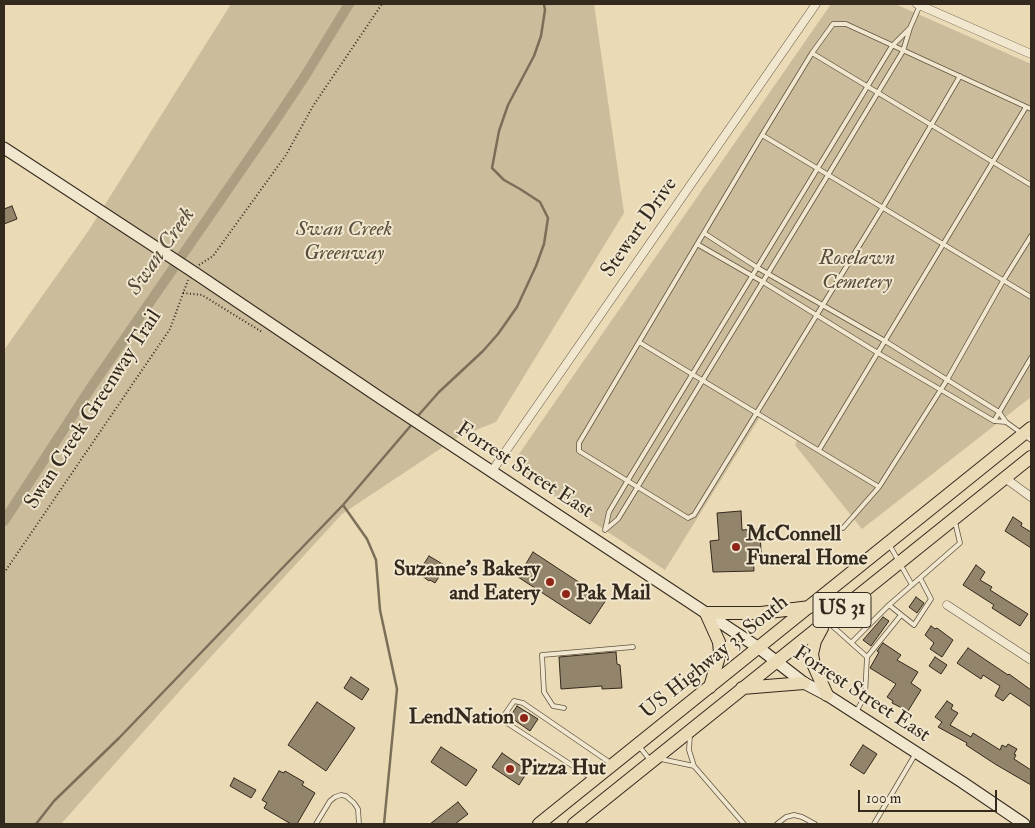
<!DOCTYPE html>
<html>
<head>
<meta charset="utf-8">
<style>
	body { margin:0 }
	#map { position:relative; width:1035px; height:828px; overflow:hidden; background:#eadab5; font-family:"IM FELL Double Pica",serif }
	canvas { display:block }
	.frame { position:absolute; inset:0; border:5px solid #33291d; pointer-events:none }
	.scale { position:absolute; left:858px; top:790px; width:139px; height:22px; box-sizing:border-box; border:2px solid #33291d; border-top:0; padding-left:6px; font-size:15px; line-height:18px; white-space:nowrap; color:#33291d; -webkit-text-stroke:4px #f1e7cf; paint-order:stroke }
</style>
</head>
<body>
<div id="map">
<canvas width="1035" height="828"></canvas>
<div class="frame"></div>
<div class="scale">100 m</div>
</div>
<script>
const context = document.querySelector('canvas').getContext('2d');
context.lineJoin = 'round';
function paint(path, color) {
  context.fillStyle = color;
  context.fill(path, 'evenodd');
}
function shape(rows) {
  const path = new Path2D();
  for (const r of rows) {
    path.moveTo(r[0], r[1]);
    for (let i = 2; i < r.length; i += 2) path.lineTo(r[i], r[i + 1]);
  }
  return path;
}
function trace(path, color, width, dash) {
  context.strokeStyle = color;
  context.lineWidth = width;
  context.lineCap = dash ? 'butt' : 'round';
  context.setLineDash(dash || []);
  context.stroke(path);
}
function label(font, color, halo, rows, align = 'center') {
  context.font = font + ' "IM FELL Double Pica",serif';
  context.lineWidth = 4;
  context.setLineDash([]);
  context.textBaseline = 'middle';
  context.strokeStyle = halo;
  context.fillStyle = color;
  for (const [text, x, y, turn = 0] of rows) {
    context.save();
    context.translate(x, y);
    context.rotate((+turn || 0) * Math.PI / 180);
    context.textAlign = isNaN(turn) ? turn : align;
    if (halo) context.strokeText(text, 0, 0);
    context.fillText(text, 0, 0);
    context.restore();
  }
}
paint(shape([
	[231,4,594,4,624,213,496,422,458,437,342,514,185,685,61,824,4,824,4,350,89,230],
	[831,4,895,4,1031,64,1031,397,862,529,795,445,797,440,760,417,665,570,510,467]
]), '#cbbc9b');
trace(shape([
	[416,418,439,392,483,351,498,334,517,307,536,266,544,244,548,218,540,202,520,189,504,180,492,168,499,131,508,105,534,56,541,36,545,10,544,4],
	[343,505,367,539,376,560,380,610,397,689,384,824],
	[36,824,54,801,119,738,343,505,413,423]
]), '#7c6f59', 2.5);
trace(shape([
	[4,521,92,386,275,121,305,76,349,4]
]), '#ac9e81', 10);
const building = shape([
	[12,206,17,219,4,224,4,209,12,206],
	[741,511,742,530,760,529,761,553,753,553,754,571,713,572,710,541,719,540,717,513,741,511],
	[1013,517,1022,523,1021,526,1031,532,1031,548,1005,531,1013,517],
	[533,552,606,600,590,624,518,577,533,552],
	[429,556,446,566,435,583,430,580,429,581,418,573,429,556],
	[976,565,985,572,980,580,992,587,990,590,1028,614,1020,626,992,608,994,605,963,585,976,565],
	[916,597,924,603,917,613,909,607,916,597],
	[883,617,889,621,871,646,863,640,883,617],
	[931,626,935,629,937,628,953,640,942,657,930,649,934,643,925,635,931,626],
	[883,643,901,655,897,660,918,672,911,683,921,690,908,711,892,703,893,701,887,697,896,684,870,668,879,652,877,651,883,643],
	[968,648,1008,675,1009,674,1031,690,1031,707,1010,693,1003,701,995,696,1000,686,983,675,981,679,957,663,968,648],
	[616,652,617,664,620,665,622,688,602,689,602,686,561,689,559,657,616,652],
	[935,657,947,665,941,674,929,666,935,657],
	[351,677,369,689,362,700,344,688,351,677],
	[947,701,953,705,951,709,958,713,950,725,971,737,973,733,1000,750,1002,745,1006,747,1008,744,1017,749,1014,754,1016,755,1014,759,1031,770,1031,785,995,764,966,745,967,743,938,727,942,722,935,717,947,701],
	[317,702,355,728,326,771,288,745,317,702],
	[517,706,538,719,530,731,510,717,517,706],
	[863,745,877,754,864,774,850,765,863,745],
	[441,747,477,770,466,786,431,762,441,747],
	[502,753,528,771,519,785,492,767,502,753],
	[279,771,284,773,285,771,304,782,302,785,315,793,297,824,291,824,264,808,267,803,262,800,279,771],
	[234,778,256,790,251,798,230,786,234,778],
	[458,802,468,814,455,824,430,824,458,802]
]);
paint(building, '#92856c');
trace(building, '#33291d', 1);
const lane = shape([
	[910,28,903,51,828,175,618,519,605,530,609,512,628,480,892,46,910,28],
	[910,28,920,5],
	[812,53,1031,185],
	[960,76,883,207,694,515,688,518,579,451,579,443,762,135,812,53,833,24,846,24,1031,109],
	[762,135,1031,297],
	[704,233,758,268,885,341,999,412,1006,422,1031,440],
	[697,244,763,282,878,353,994,421,1006,422],
	[639,342,879,487,947,380,1003,281,1031,236],
	[994,421,1031,358],
	[819,450,1026,107],
	[843,528,879,487],
	[889,544,912,585],
	[889,605,914,625,931,599,920,578],
	[829,623,867,657,865,696,856,712],
	[852,642,889,605,960,543,955,522],
	[867,657,901,615],
	[564,708,553,706,544,692,542,655,633,647],
	[639,746,650,760],
	[661,759,694,766,689,750,690,735],
	[694,766,744,824],
	[593,779,507,723,505,714,514,701,523,703,612,764],
	[316,824,330,801,335,797,341,795,346,796,354,803,358,809,359,824],
	[777,824,786,817,794,815,802,817,815,824],
	[874,824,916,753]
]);
const street = shape([
	[917,4,1031,54],
	[492,471,816,4],
	[1005,478,1031,497],
	[947,605,1031,660]
]);
const secondary = shape([
	[4,148,157,248],
	[195,273,382,399,706,613,759,648,804,683,827,695,962,782,1024,824]
]);
const primary = shape([
	[822,628,815,641,812,654,814,666,827,695],
	[710,687,720,653,719,642,706,613,761,613,810,607],
	[742,688,804,683],
	[539,824,1031,428],
	[574,824,1031,457]
]);
trace(lane, '#615543', 5.5);
trace(street, '#615543', 9);
trace(secondary, '#33291d', 13);
trace(primary, '#33291d', 14);
trace(shape([
	[199,265,213,256,286,155,313,106,382,4],
	[183,293,202,295,262,332],
	[4,573,170,329,188,280]
]), '#33291d', 2, [1, 2.5]);
trace(lane, '#f1e7cf', 4);
trace(street, '#f1e7cf', 8);
trace(secondary, '#f1e7cf', 11);
trace(primary, '#eadab5', 12);
const secondaryBridge = shape([
	[157,248,195,273]
]);
trace(secondaryBridge, '#33291d', 13, []);
trace(secondaryBridge, '#f1e7cf', 11);
for (const [x, y, r, color] of [
	[736,547,5,"#8f2418"],
	[550,582,5,"#8f2418"],
	[566,594,5,"#8f2418"],
	[524,718,5,"#8f2418"],
	[510,769,5,"#8f2418"]
]) {
  const dot = new Path2D();
  dot.arc(x, y, r, 0, 2 * Math.PI);
  context.fillStyle = color;
  context.fill(dot);
  trace(dot, '#f1e7cf', 2);
}
for (const [x, y, w] of [
	[842,610,58]
]) {
  const box = new Path2D();
  box.roundRect(x - w / 2, y - 17.5, w, 35, 4);
  context.fillStyle = '#f1e7cf';
  context.fill(box);
  trace(box, '#33291d', 1);
}
label('bold 20px', '#33291d', null, [
	["US 31",842,610]
]);
label('21px', '#33291d', '#f1e7cf', [
	["Stewart Drive",640,228,-55],
	["Swan Creek Greenway Trail",94,410,-57],
	["Forrest Street East",524,471,33],
	["US Highway 31 South",715,658,-39],
	["Forrest Street East",861,695,33]
]);
label('italic 21px', '#594e3c', '#f1e7cf', [
	["Swan Creek",344,230],
	["Greenway",344,254],
	["Roselawn",857,259],
	["Cemetery",857,283]
]);
label('bold 21px', '#33291d', '#f1e7cf', [
	["McConnell",746,535],
	["Funeral Home",746,559],
	["Suzanne's Bakery",540,570,"right"],
	["and Eatery",540,594,"right"],
	["Pak Mail",576,594],
	["LendNation",514,718,"right"],
	["Pizza Hut",520,769]
], 'left');
label('italic 22px', '#574c3b', '#f1e7cf', [
	["Swan Creek",162,252,-55]
]);
</script>
</body>
</html>
